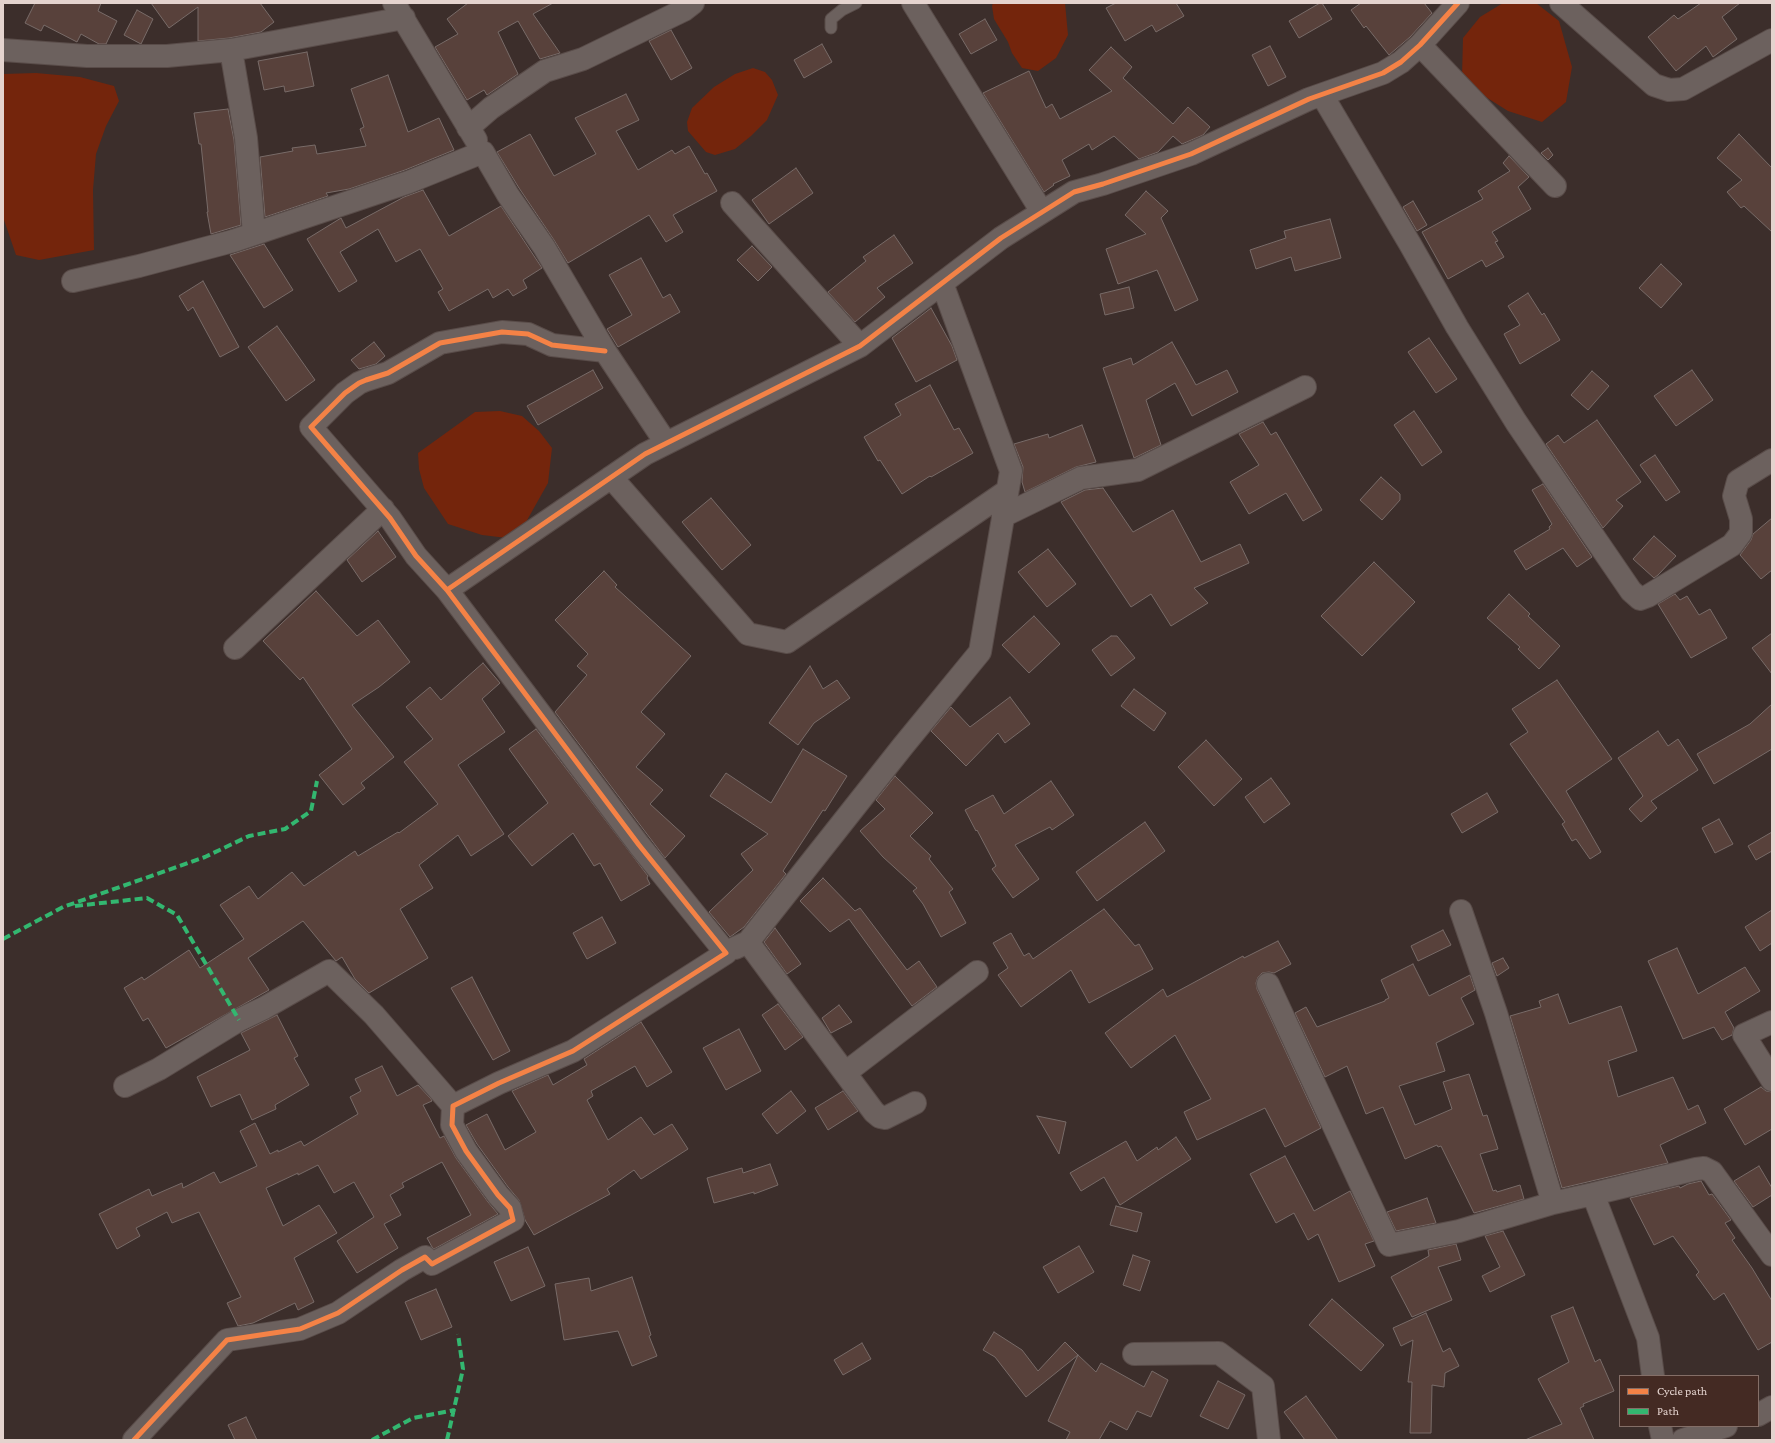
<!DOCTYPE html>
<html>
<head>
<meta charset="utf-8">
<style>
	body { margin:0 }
	#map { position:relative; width:1775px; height:1443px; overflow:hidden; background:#3c2e2b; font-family:"Crimson Pro",serif }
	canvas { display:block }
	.frame { position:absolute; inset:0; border:4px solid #e4d3ce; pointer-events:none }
	.legend { position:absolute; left:1619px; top:1375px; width:140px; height:52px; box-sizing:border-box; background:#442a23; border:1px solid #846e67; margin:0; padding:5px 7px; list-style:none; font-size:12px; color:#e4d3ce }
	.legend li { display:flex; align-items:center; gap:8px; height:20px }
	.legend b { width:20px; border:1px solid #846e67 }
</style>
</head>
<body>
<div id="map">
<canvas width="1775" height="1443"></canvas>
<div class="frame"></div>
<ul class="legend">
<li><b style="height:5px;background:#f48246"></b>Cycle path</li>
<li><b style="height:5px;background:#33b770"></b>Path</li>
</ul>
</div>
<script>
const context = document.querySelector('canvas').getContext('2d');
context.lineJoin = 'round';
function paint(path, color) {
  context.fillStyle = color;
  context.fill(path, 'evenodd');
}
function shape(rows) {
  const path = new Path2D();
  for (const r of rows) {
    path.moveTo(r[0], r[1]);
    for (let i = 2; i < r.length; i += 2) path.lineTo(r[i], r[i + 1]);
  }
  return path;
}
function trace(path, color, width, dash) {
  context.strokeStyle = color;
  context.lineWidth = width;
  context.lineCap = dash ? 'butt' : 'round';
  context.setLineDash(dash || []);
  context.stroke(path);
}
paint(shape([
	[993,3,1065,3,1068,35,1056,58,1038,71,1022,68,1012,53,1008,42,994,19,992,6],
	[1503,3,1536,3,1559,21,1572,67,1566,102,1542,122,1508,111,1481,94,1462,77,1463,38,1480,17],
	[753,68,765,72,772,80,778,95,767,120,751,136,735,149,715,155,706,152,688,131,687,122,692,108,714,87,735,74],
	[36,73,80,77,114,86,119,101,106,126,96,154,93,190,94,250,39,260,16,255,3,217,3,74],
	[500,411,522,416,539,431,552,448,548,483,526,522,507,538,482,535,448,524,424,488,419,469,418,453,475,412]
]), '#74250c');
const building = shape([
	[35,3,101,3,98,11,117,21,106,44,99,44,81,34,77,42,44,25,41,31,25,23,35,3],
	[151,3,260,3,274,22,261,32,229,38,198,41,198,7,169,28,151,3],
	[468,3,553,3,533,14,560,53,540,59,518,21,498,32,518,74,487,95,484,90,467,100,435,47,458,34,447,19,468,3],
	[1116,3,1176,3,1184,16,1156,32,1152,25,1125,41,1106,8,1116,3],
	[1320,3,1322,3,1332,19,1299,38,1289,21,1320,3],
	[1361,3,1424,3,1432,13,1410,37,1389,55,1366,26,1364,28,1351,10,1361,3],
	[1701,3,1740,3,1722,17,1737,39,1713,57,1706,46,1676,71,1648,37,1674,15,1678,19,1701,3],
	[137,10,153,19,141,44,124,35,137,10],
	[985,19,997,40,971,54,959,34,985,19],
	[671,30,692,68,671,80,649,41,671,30],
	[822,44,832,62,804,78,794,60,822,44],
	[1270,46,1286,77,1268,86,1252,55,1270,46],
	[1111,47,1132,67,1123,78,1173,124,1188,107,1210,127,1203,135,1182,144,1173,136,1158,152,1139,159,1114,136,1092,150,1089,144,1062,160,1070,176,1053,184,1054,185,1044,192,983,93,1029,71,1046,108,1052,104,1060,119,1112,91,1089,70,1111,47],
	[307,52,314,86,285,92,284,86,264,90,258,61,307,52],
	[388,75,408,132,439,118,454,150,405,170,349,189,326,193,328,196,265,217,260,157,293,151,292,148,315,145,317,154,366,146,360,129,364,127,351,89,388,75],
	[626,94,639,120,616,131,638,170,672,150,675,154,689,146,705,174,707,173,717,191,673,215,683,232,666,242,649,215,568,263,554,240,519,188,497,152,530,134,554,176,596,154,575,118,626,94],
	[228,109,234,140,241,225,211,234,207,212,208,212,201,144,199,144,194,113,228,109],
	[1739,134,1772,168,1772,232,1744,206,1741,208,1727,192,1742,180,1717,158,1739,134],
	[1548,148,1553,155,1548,160,1541,153,1548,148],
	[1509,156,1529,177,1518,187,1531,209,1492,232,1498,241,1495,242,1504,257,1486,267,1482,260,1448,279,1422,232,1483,199,1478,191,1510,171,1503,163,1509,156],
	[796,168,813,193,769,224,752,200,796,168],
	[423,190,449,236,501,206,542,268,523,280,527,288,513,296,508,289,493,298,488,289,449,311,438,292,443,289,420,249,396,262,378,229,340,252,357,281,339,292,307,239,341,218,346,228,404,197,423,190],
	[1146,191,1168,211,1161,218,1198,300,1175,311,1157,270,1118,284,1106,249,1146,234,1125,215,1146,191],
	[1413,201,1427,225,1417,231,1403,207,1413,201],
	[1330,219,1341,258,1295,271,1291,257,1256,269,1250,250,1286,238,1284,231,1330,219],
	[894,235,913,263,877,288,885,297,855,322,828,292,866,261,863,257,894,235],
	[264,244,293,290,264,308,230,255,264,244],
	[752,246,772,267,758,281,737,260,752,246],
	[641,258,663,298,670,294,680,312,618,347,607,329,632,315,609,275,641,258],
	[1661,264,1682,284,1661,308,1639,288,1661,264],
	[203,281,239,347,220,357,193,307,188,311,179,296,203,281],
	[1129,287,1134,308,1105,315,1100,294,1129,287],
	[1528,293,1542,315,1544,313,1560,340,1520,364,1504,334,1520,325,1508,306,1528,293],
	[931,308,952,346,957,360,916,382,892,338,931,308],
	[277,326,315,380,286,401,248,347,277,326],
	[1429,338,1457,379,1436,393,1408,352,1429,338],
	[374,342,385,356,376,364,359,369,351,360,374,342],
	[1172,342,1196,385,1227,370,1238,392,1192,416,1175,383,1146,400,1161,445,1134,458,1103,368,1131,358,1133,365,1172,342],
	[593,370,603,388,538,425,527,406,593,370],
	[1692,370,1713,400,1676,426,1654,396,1692,370],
	[1592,371,1609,386,1588,410,1571,395,1592,371],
	[930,385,954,430,959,428,973,453,931,477,930,476,902,494,880,460,878,461,864,437,901,415,895,404,930,385],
	[1414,411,1442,452,1422,466,1394,425,1414,411],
	[1597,420,1641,482,1616,500,1623,506,1603,528,1546,444,1558,435,1564,443,1597,420],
	[1263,422,1271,435,1276,432,1322,510,1303,521,1286,493,1249,514,1230,482,1259,465,1239,434,1263,422],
	[1082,425,1096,462,1076,467,1025,492,1022,482,1023,467,1014,444,1048,434,1049,438,1082,425],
	[1655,455,1680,492,1666,501,1640,465,1655,455],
	[1381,477,1400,494,1400,500,1382,520,1360,500,1381,477],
	[1543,484,1592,557,1577,567,1563,548,1526,570,1514,551,1550,529,1549,527,1552,524,1532,490,1543,484],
	[1103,488,1133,532,1173,510,1201,562,1240,544,1249,563,1194,588,1208,603,1171,626,1151,594,1131,607,1061,502,1085,490,1103,488],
	[711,498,751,545,722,570,682,522,711,498],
	[1772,518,1772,570,1761,579,1740,555,1751,540,1753,534,1772,518],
	[378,531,396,557,362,582,347,560,378,531],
	[1654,536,1676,556,1658,575,1654,578,1633,559,1654,536],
	[1048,549,1076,584,1047,607,1018,572,1048,549],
	[1374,562,1415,602,1362,656,1321,616,1374,562],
	[604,571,617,585,615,587,691,656,641,712,665,734,636,767,663,790,650,804,685,836,665,858,555,712,587,675,577,666,588,654,555,620,604,571],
	[316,591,357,636,378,620,410,662,379,687,352,705,394,757,361,783,365,788,343,805,319,775,352,749,303,677,300,680,263,641,316,591],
	[1509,594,1530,614,1528,616,1560,646,1539,669,1518,649,1520,647,1487,618,1509,594],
	[1675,594,1680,600,1687,596,1699,615,1710,609,1727,638,1691,658,1658,604,1675,594],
	[1034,616,1060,644,1029,673,1002,645,1034,616],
	[1772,633,1772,674,1752,648,1772,633],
	[1111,636,1117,636,1135,658,1111,676,1092,650,1111,636],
	[483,663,500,683,482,699,505,732,458,765,504,834,471,856,458,835,419,865,433,888,400,909,428,958,369,993,355,979,342,957,336,961,303,921,248,958,269,990,166,1048,148,1018,143,1021,124,988,142,977,144,980,189,950,200,968,244,939,220,905,249,886,258,899,292,872,304,886,355,851,358,856,398,832,399,833,438,804,404,762,433,739,406,707,430,687,441,700,483,663],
	[810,666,823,689,837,680,850,698,814,723,798,745,769,723,810,666],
	[1557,680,1612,759,1566,791,1601,852,1590,859,1576,839,1572,841,1562,824,1565,822,1510,744,1528,732,1512,709,1557,680],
	[1134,689,1166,713,1154,731,1121,706,1134,689],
	[1010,697,1030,724,1005,743,998,733,966,766,931,731,951,707,970,727,1010,697],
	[1772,704,1772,749,1714,784,1697,754,1750,724,1772,704],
	[536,729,648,876,647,878,650,884,621,901,600,863,594,866,573,833,532,866,508,836,548,803,509,749,536,729],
	[1658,731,1668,746,1678,739,1698,770,1651,801,1657,808,1641,822,1629,809,1643,796,1618,758,1658,731],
	[1206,740,1242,779,1214,806,1178,767,1206,740],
	[803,749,847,776,825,811,823,810,783,871,786,874,744,927,730,937,709,912,753,870,741,854,768,834,710,796,726,773,771,803,803,749],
	[895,776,933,813,910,836,931,856,929,859,953,889,949,892,966,923,941,937,923,904,913,891,917,888,883,857,860,831,885,809,876,800,895,776],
	[1271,778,1290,804,1264,823,1245,797,1271,778],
	[1051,781,1074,815,1052,830,1050,827,1015,845,1039,879,1013,898,992,869,996,866,977,830,976,831,965,810,993,795,1004,814,1051,781],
	[1487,793,1498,812,1462,833,1451,814,1487,793],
	[1719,819,1733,844,1715,853,1702,828,1719,819],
	[1145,822,1165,851,1097,901,1076,872,1145,822],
	[1772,832,1772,851,1756,860,1748,846,1772,832],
	[823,878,855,911,860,908,907,970,919,961,937,987,912,1006,849,919,830,932,800,901,823,878],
	[1104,909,1135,946,1139,944,1153,969,1089,1003,1071,970,1021,1007,998,975,1008,968,993,943,1011,933,1024,956,1029,953,1033,959,1104,909],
	[1772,910,1772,943,1760,951,1745,927,1772,910],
	[602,917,616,943,587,959,573,933,602,917],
	[775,928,801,964,787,974,764,942,775,928],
	[1443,930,1451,945,1418,961,1411,946,1443,930],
	[1278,941,1291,964,1274,973,1269,972,1262,973,1258,977,1256,983,1257,989,1321,1128,1285,1147,1265,1108,1197,1140,1184,1112,1211,1099,1175,1035,1131,1068,1105,1033,1163,989,1167,997,1243,956,1244,958,1278,941],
	[1677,948,1698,994,1745,967,1760,991,1725,1012,1734,1028,1732,1035,1722,1040,1714,1027,1683,1039,1648,961,1677,948],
	[1503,958,1509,968,1497,976,1492,963,1503,958],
	[1413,964,1429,996,1470,975,1475,990,1461,998,1474,1024,1436,1043,1445,1071,1399,1086,1415,1125,1452,1109,1443,1082,1469,1074,1483,1116,1487,1115,1498,1149,1480,1154,1493,1191,1496,1190,1497,1192,1520,1185,1524,1199,1474,1213,1441,1146,1438,1147,1437,1145,1405,1159,1383,1107,1366,1114,1347,1066,1325,1077,1295,1013,1306,1007,1317,1027,1385,1001,1385,1000,1389,998,1381,980,1413,964],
	[472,977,510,1051,493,1060,451,988,472,977],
	[1558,994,1569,1024,1621,1006,1637,1051,1608,1061,1618,1097,1673,1077,1688,1110,1698,1105,1706,1123,1660,1145,1668,1163,1562,1188,1510,1016,1541,1007,1539,1001,1558,994],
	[778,1004,803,1037,785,1050,762,1015,778,1004],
	[839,1005,852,1022,831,1033,822,1018,839,1005],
	[277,1015,298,1056,294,1058,309,1085,275,1105,276,1109,252,1120,240,1094,211,1107,197,1077,250,1050,241,1033,277,1015],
	[641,1022,672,1072,647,1087,635,1066,591,1091,593,1096,587,1100,608,1140,641,1117,654,1135,672,1124,688,1149,641,1179,634,1170,607,1189,610,1194,534,1235,525,1220,519,1200,508,1187,477,1144,466,1125,487,1114,505,1150,536,1132,512,1091,548,1075,553,1085,587,1065,584,1059,641,1022],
	[739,1029,761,1071,726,1090,703,1048,739,1029],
	[382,1066,397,1096,418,1085,431,1099,432,1101,423,1105,440,1138,444,1136,456,1158,488,1202,498,1214,434,1249,432,1247,427,1238,471,1215,442,1162,402,1183,404,1187,390,1195,401,1215,384,1224,398,1248,357,1273,337,1241,374,1217,354,1182,334,1193,318,1165,298,1175,298,1173,266,1188,283,1226,319,1205,337,1233,294,1258,314,1302,298,1310,295,1303,253,1323,238,1326,227,1303,241,1297,199,1212,172,1223,167,1212,136,1228,140,1236,117,1249,99,1214,149,1189,152,1196,182,1183,183,1188,214,1172,220,1183,257,1166,240,1131,255,1123,270,1154,278,1150,278,1152,301,1141,304,1146,358,1114,350,1097,361,1091,355,1079,382,1066],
	[1761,1087,1766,1091,1772,1092,1772,1129,1745,1145,1724,1109,1761,1087],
	[791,1091,806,1111,777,1134,762,1114,791,1091],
	[843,1091,858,1111,828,1130,815,1108,843,1091],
	[1037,1116,1066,1122,1059,1154,1037,1116],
	[1176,1137,1191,1159,1120,1205,1104,1177,1081,1191,1070,1173,1126,1141,1137,1161,1157,1147,1158,1150,1176,1137],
	[1285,1156,1314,1211,1350,1191,1374,1241,1365,1244,1375,1266,1339,1282,1318,1234,1308,1240,1294,1213,1276,1223,1250,1174,1285,1156],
	[770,1164,778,1185,754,1194,754,1192,714,1203,707,1178,742,1168,743,1173,770,1164],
	[1759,1166,1772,1188,1772,1195,1753,1207,1734,1181,1759,1166],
	[1701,1181,1709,1195,1712,1194,1731,1220,1725,1223,1735,1238,1732,1240,1752,1268,1772,1301,1772,1342,1758,1350,1724,1293,1714,1300,1696,1275,1699,1272,1673,1236,1654,1245,1630,1198,1679,1186,1680,1188,1688,1184,1701,1181],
	[1427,1198,1436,1223,1396,1231,1387,1212,1427,1198],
	[1116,1206,1142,1213,1137,1232,1110,1225,1116,1206],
	[1503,1231,1525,1275,1490,1292,1482,1276,1500,1267,1485,1236,1503,1231],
	[1456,1244,1461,1260,1438,1267,1452,1300,1412,1317,1391,1277,1429,1256,1428,1250,1456,1244],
	[1079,1246,1094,1272,1058,1293,1043,1267,1079,1246],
	[528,1247,545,1286,511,1301,494,1262,528,1247],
	[1133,1255,1150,1261,1140,1291,1123,1285,1133,1255],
	[632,1277,651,1335,649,1336,657,1356,632,1366,618,1331,564,1340,555,1284,589,1278,591,1291,632,1277],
	[436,1289,452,1327,421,1340,405,1302,436,1289],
	[1332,1299,1384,1345,1361,1371,1309,1325,1332,1299],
	[1573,1307,1595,1362,1600,1359,1614,1391,1583,1404,1584,1406,1580,1408,1594,1440,1525,1440,1562,1424,1538,1379,1569,1362,1551,1316,1573,1307],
	[1426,1313,1443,1352,1450,1348,1459,1366,1445,1373,1444,1387,1432,1385,1431,1433,1410,1433,1412,1382,1408,1382,1413,1340,1401,1346,1393,1328,1426,1313],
	[994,1332,1022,1350,1038,1371,1065,1342,1078,1355,1026,1397,995,1357,983,1350,994,1332],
	[862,1343,871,1359,843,1375,834,1360,862,1343],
	[1078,1355,1096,1372,1101,1363,1144,1387,1152,1371,1168,1380,1151,1417,1137,1411,1127,1430,1110,1421,1099,1440,1066,1440,1070,1432,1048,1421,1078,1355],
	[1218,1381,1245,1395,1228,1429,1200,1416,1218,1381],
	[1306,1396,1338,1440,1305,1440,1284,1412,1306,1396],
	[246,1417,257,1440,235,1440,228,1425,246,1417]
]);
paint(building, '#58413b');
trace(building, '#786b68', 1);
const lane = shape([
	[831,28,831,19,842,10,856,3]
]);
const street = shape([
	[394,3,476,140],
	[913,3,1042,212],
	[1561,3,1654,85,1669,90,1683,89,1772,40],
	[1420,45,1555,186],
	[3,50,87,56,167,56,231,50,404,18],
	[231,50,246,138,254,234],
	[1322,95,1410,244,1457,327,1516,422,1568,499,1631,591,1640,599,1648,596,1732,545,1741,533,1741,519,1734,496,1738,481,1772,460],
	[468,128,491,108,545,71,583,59,684,10,693,3],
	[732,203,860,346],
	[73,281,139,266,233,241,409,182,483,152,508,195,544,247,605,351,666,443],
	[611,477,748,634,787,642,1007,491],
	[1003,516,1081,478,1138,470,1305,387],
	[447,590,645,454,860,346,1001,238,1074,192,1103,184,1191,154,1309,99,1383,73,1401,62,1420,45,1458,3],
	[235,648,383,509],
	[1461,911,1496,1013,1553,1203,1593,1194,1648,1338,1653,1376],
	[748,942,903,746,980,652,1011,471,942,283],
	[735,948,748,942,845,1073,977,972],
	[1268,984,1389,1245,1459,1231,1553,1203],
	[1772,1022,1744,1035,1772,1080],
	[845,1073,874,1112,880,1117,885,1118,915,1103],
	[125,1086,159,1069,239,1020,264,1008,329,971,374,1015,453,1106],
	[1593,1194,1696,1169,1704,1168,1712,1172,1772,1255],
	[1134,1354,1219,1353,1263,1386,1269,1440],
	[1758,1415,1772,1407],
	[1660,1426,1663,1440],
	[134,1440,227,1340,300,1329,338,1313,402,1270,425,1257,432,1264,513,1220,510,1208,498,1195,466,1151,452,1125,453,1106,499,1083,573,1051,726,953,639,845,447,590,416,556,390,518,311,427,345,393,359,383,366,380,388,373,440,343,502,332,528,334,552,345,605,351],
	[1683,1440,1726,1426]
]);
trace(lane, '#594c49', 13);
trace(street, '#594c49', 24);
trace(lane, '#6c615e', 11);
trace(street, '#6c615e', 22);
trace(shape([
	[75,906,147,898,177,915,239,1020],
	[3,939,63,907,205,857,249,836,285,829,311,811,317,781],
	[372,1440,413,1418,455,1410],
	[447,1440,463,1369,458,1334]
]), '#33b770', 4, [8, 4]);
trace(shape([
	[447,590,645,454,860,346,1001,238,1074,192,1103,184,1191,154,1309,99,1383,73,1401,62,1420,45,1458,3],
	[134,1440,227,1340,300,1329,338,1313,402,1270,425,1257,432,1264,513,1220,510,1208,498,1195,466,1151,452,1125,453,1106,499,1083,573,1051,726,953,639,845,447,590,416,556,390,518,311,427,345,393,359,383,366,380,388,373,440,343,502,332,528,334,552,345,605,351]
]), '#f48246', 5);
</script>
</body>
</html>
